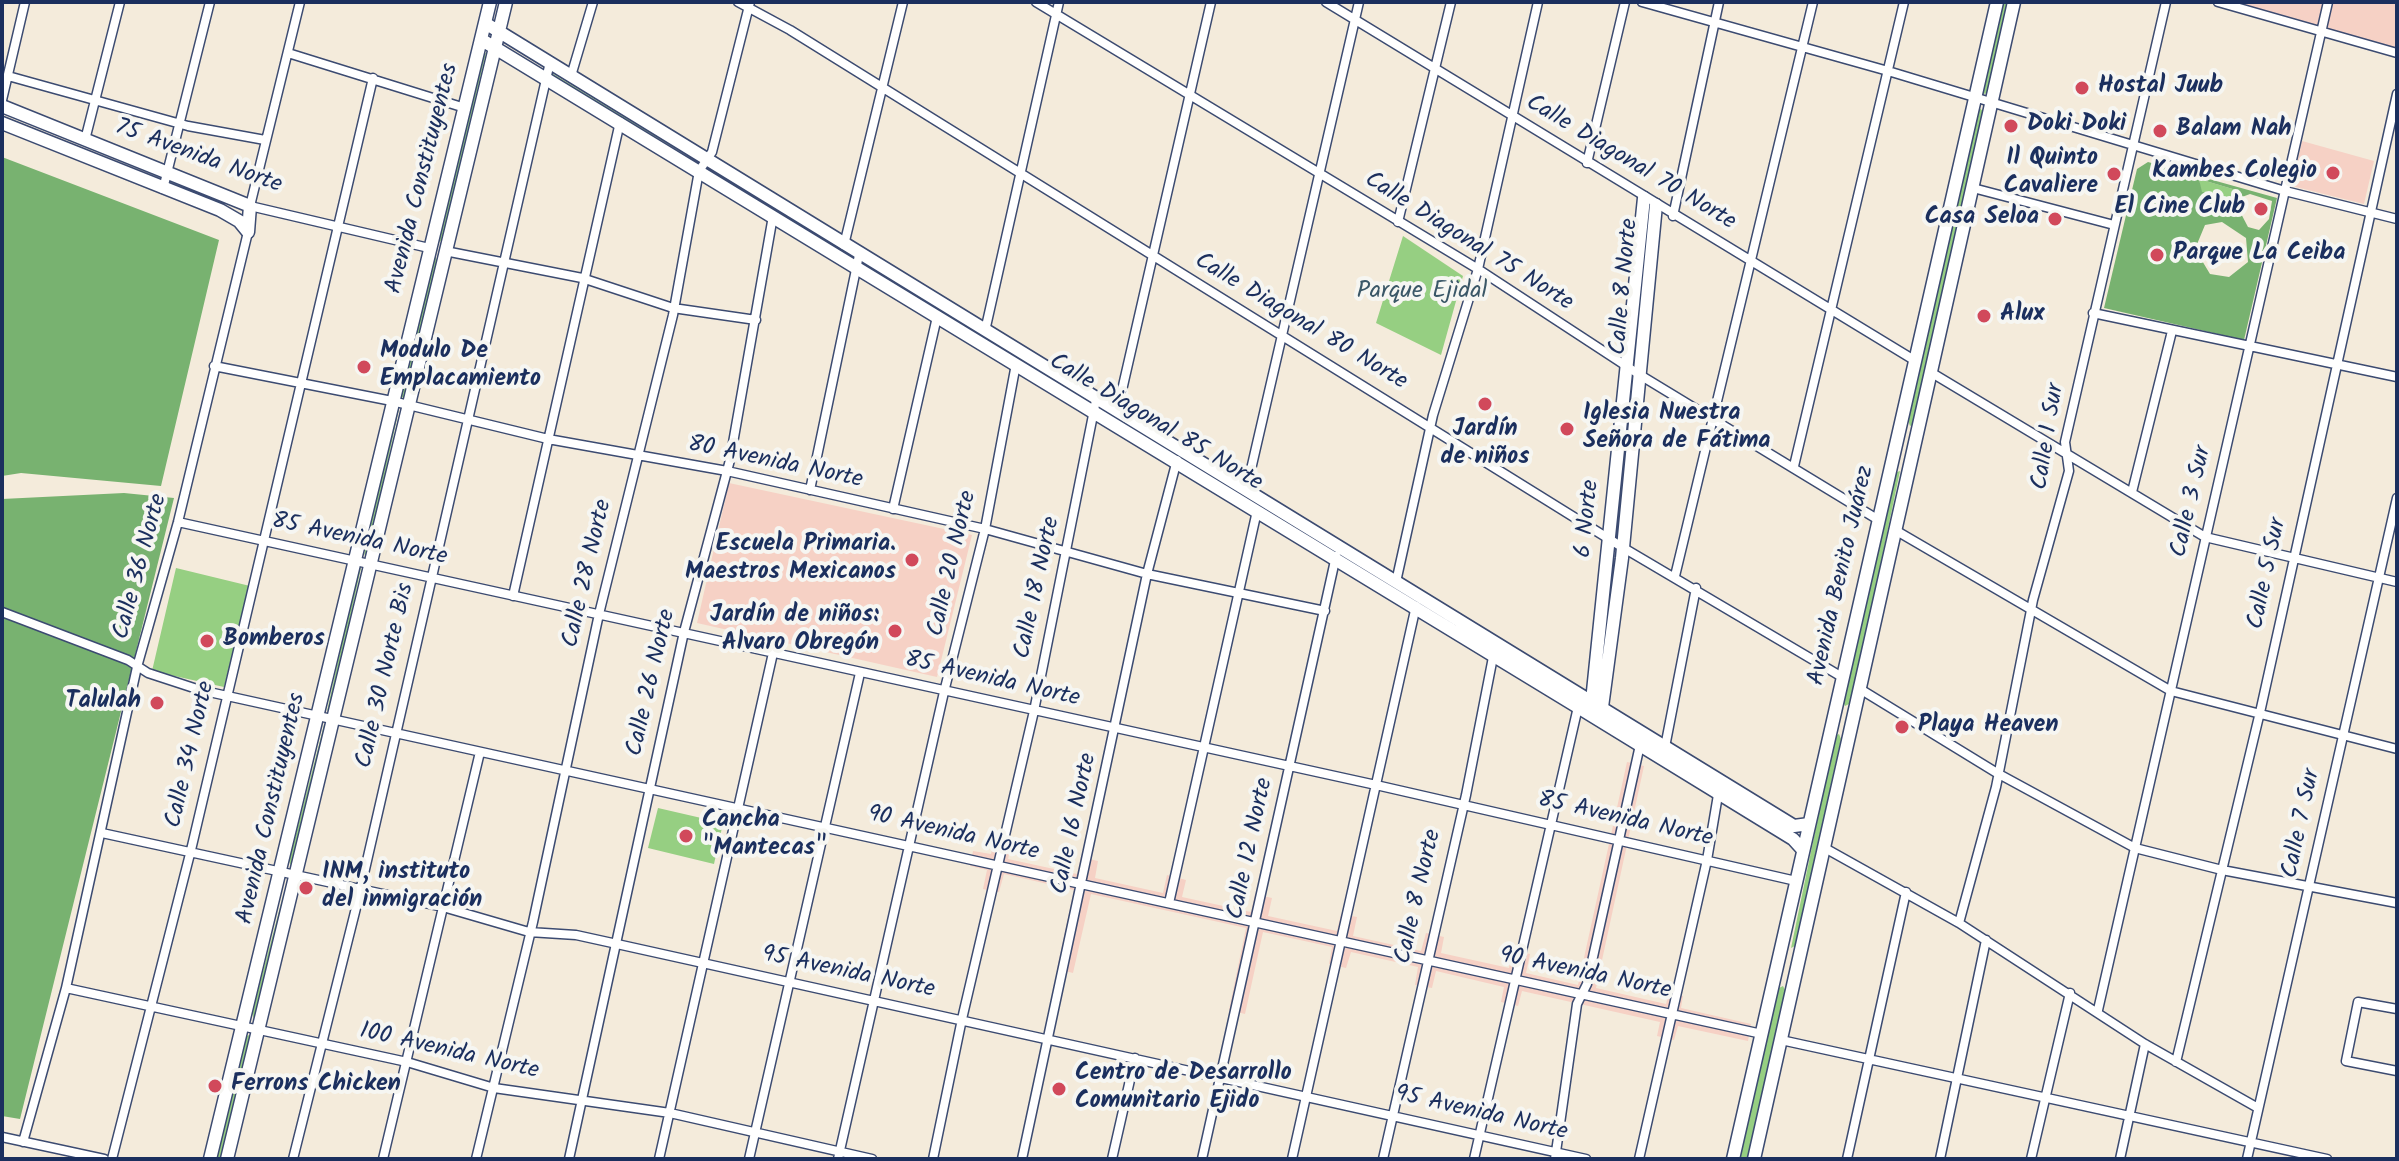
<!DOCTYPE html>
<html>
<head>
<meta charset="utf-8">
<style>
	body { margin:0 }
	#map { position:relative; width:2399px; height:1161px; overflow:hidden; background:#f4ebdb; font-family:Kalam,sans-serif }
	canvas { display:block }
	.frame { position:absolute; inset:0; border:4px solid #1b2f5e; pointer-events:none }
</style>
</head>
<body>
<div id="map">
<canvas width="2399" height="1161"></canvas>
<div class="frame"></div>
</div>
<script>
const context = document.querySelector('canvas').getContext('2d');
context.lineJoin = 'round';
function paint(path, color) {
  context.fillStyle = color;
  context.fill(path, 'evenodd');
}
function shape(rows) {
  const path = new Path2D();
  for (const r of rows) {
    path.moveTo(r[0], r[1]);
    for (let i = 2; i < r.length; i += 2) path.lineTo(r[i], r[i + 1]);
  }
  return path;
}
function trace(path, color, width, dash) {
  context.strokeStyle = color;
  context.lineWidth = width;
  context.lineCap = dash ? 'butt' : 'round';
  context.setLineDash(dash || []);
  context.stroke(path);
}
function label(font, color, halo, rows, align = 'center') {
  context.font = font + ' Kalam,sans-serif';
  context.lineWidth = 8;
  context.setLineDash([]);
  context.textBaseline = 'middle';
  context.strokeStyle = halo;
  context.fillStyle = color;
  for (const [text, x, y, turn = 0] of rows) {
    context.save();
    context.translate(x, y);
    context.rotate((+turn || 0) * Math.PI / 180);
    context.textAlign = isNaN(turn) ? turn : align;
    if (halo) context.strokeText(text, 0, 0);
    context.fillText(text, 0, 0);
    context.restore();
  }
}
paint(shape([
	[2235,2,2397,2,2397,48],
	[2302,141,2374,161,2364,204,2292,186],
	[729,483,972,535,937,677,697,623],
	[1627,762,1644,766,1596,988,1666,1004,1669,993,1683,996,1681,1008,1751,1024,1748,1041,1678,1026,1674,1040,1657,1036,1660,1022,1522,991,1518,1006,1501,1002,1504,987,1436,971,1432,988,1415,985,1418,967,1351,952,1346,968,1329,964,1332,947,1263,932,1245,1014,1229,1010,1246,928,1091,894,1073,973,1057,969,1074,890,1004,874,999,892,983,889,987,870,970,866,973,851,991,854,995,837,1012,841,1008,859,1077,874,1081,857,1098,861,1095,878,1163,893,1167,875,1186,880,1182,897,1251,912,1255,894,1272,898,1268,916,1337,931,1341,914,1357,917,1353,936,1421,951,1426,933,1444,937,1441,953,1509,968,1513,950,1530,954,1526,973,1578,985]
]), '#f6d1c5');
paint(shape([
	[2001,2,2008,2,1988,93,1983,94,1980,91],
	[486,53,442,240,439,242,482,54],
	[550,72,693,159,550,75],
	[1978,107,1983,111,1914,424,1910,426,1908,420],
	[709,169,849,254,848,258,708,172],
	[2199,179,2236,190,2229,202,2211,198,2201,193],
	[1403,236,1463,276,1441,355,1376,323],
	[435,256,437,261,411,373,404,397,401,398],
	[399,409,368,552,364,555,396,411],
	[1900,471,1863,648,1849,704,1845,706,1843,701,1894,473],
	[176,568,250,586,224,687,152,671],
	[361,568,331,707,327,711,358,570],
	[324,725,325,729,291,866,289,861],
	[1839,734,1841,739,1795,946,1791,948,1835,736],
	[658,808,723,823,714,864,648,848],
	[287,881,289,887,254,1019,252,1013],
	[1783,986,1786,992,1748,1159,1739,1159,1779,988],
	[249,1035,251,1039,222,1159,216,1159,245,1037]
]), '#96cf82');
paint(shape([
	[2,157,219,240,161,486,21,473,2,476],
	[2148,162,2277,198,2244,340,2104,308,2137,169],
	[2199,179,2236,190,2236,191,2229,201,2220,195,2211,198,2207,192,2202,192],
	[2250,194,2272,201,2269,219,2259,230,2248,227,2237,206,2242,197],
	[2222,222,2246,238,2248,262,2229,277,2210,274,2195,249,2205,225],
	[124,493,174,498,20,1119,2,1116,2,499]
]), '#78b270');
const street = shape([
	[300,2,250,206,429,248],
	[738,2,790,30,1622,547,1842,677],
	[1036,2,1478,269,1640,375,1877,519],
	[1326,2,1914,360],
	[1642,2,1888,71,2285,191,2397,219],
	[2218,2,2397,53],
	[288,53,465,108],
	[8,76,188,126,265,140],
	[571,76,593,2],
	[2,100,25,2],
	[85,140,120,2],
	[1587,163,1625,2],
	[1973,188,2114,225],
	[163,189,210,2],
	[1673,216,1719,2],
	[1398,222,1451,2],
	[844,245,903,2],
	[445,251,582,278,673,308,756,320],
	[2093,313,2397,377],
	[985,331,1059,2],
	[214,366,392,401,548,439,727,471,985,529,1147,574,1325,611],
	[1932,373,2205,537,2397,582],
	[1117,412,1211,2],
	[1794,466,1904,2],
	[810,490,859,255],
	[1246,491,1359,2],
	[2132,492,2172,331],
	[893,509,937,317],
	[178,522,1376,785,1796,881],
	[1895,530,2171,691,2397,749],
	[1675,576,1813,2],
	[1396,582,1433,415,1478,269,1538,2],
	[513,596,620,122],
	[2,612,128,660,148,673,200,690,1762,1034],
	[1860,689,1997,773,2135,848,2222,870,2397,903],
	[1665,747,1696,588],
	[102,833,443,907,529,932,576,935,617,944,1586,1159],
	[1823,847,1959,923,2145,1044,2258,1108],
	[1169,903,1257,511],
	[1959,923,1996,787,2033,600,2069,471,2065,442,2166,2],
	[66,988,407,1062,494,1088,670,1113,872,1159],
	[2397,1009,2358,1002,2346,1061,2397,1071],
	[2098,1010,2328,2],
	[1781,1040,2327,1159],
	[2176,1062,2261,708,2397,94],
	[2,1137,104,1159],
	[23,1142,66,988,137,667,178,522,248,232],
	[112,1159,191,850,373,78],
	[293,1159,358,900,550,62],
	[383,1159,480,752],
	[476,1159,533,922,599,614,673,315,699,171,712,152,750,2],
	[569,1159,684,632,730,460,773,216],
	[659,1159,773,653],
	[749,1159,860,673],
	[838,1159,944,692,985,529,1016,364],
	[933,1159,962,1019,1034,711,1096,400],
	[1022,1159,1147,574,1177,460],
	[1112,1159,1135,1058],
	[1202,1159,1336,556],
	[1292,1159,1416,606],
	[1383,1159,1466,795,1494,652],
	[1474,1159,1578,707],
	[1555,1159,1577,1004,1587,984,1640,745],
	[1639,1159,1707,860,1719,789],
	[1847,1159,1906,892],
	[1940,1159,1986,940],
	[2031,1159,2070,993],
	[2120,1159,2145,1044],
	[2247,1159,2397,498]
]);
const secondary = shape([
	[485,23,1794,826,1809,824],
	[482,40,1578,707,1793,839,1803,850],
	[2,106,250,206,248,232],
	[2,123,220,210,239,221,248,232],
	[1592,701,1644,198],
	[1602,707,1622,558,1656,205],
	[210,1159,490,2],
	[227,1159,506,2],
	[1733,1159,1997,2],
	[1754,1159,2014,2]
]);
trace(street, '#3c4b71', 11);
trace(secondary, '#3c4b71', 15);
trace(street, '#fff', 8);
trace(secondary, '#fff', 12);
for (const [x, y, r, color] of [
	[2082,88,8,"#d1495b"],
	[2011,126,8,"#d1495b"],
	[2160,131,8,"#d1495b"],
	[2333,173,8,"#d1495b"],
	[2114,174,8,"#d1495b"],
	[2261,209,8,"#d1495b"],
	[2055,219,8,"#d1495b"],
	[2157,255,8,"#d1495b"],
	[1984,316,8,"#d1495b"],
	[364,367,8,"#d1495b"],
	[1485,404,8,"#d1495b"],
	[1567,429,8,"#d1495b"],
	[912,560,8,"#d1495b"],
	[895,631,8,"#d1495b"],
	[207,641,8,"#d1495b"],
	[157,703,8,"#d1495b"],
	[1902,727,8,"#d1495b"],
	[686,836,8,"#d1495b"],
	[306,888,8,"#d1495b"],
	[215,1086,8,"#d1495b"],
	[1059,1089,8,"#d1495b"]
]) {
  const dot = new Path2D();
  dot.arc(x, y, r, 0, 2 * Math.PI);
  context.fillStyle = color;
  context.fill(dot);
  trace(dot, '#f6f6f2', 3);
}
label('bold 24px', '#1b2f5e', '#f6f6f2', [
	["Hostal Juub",2098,88],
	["Doki Doki",2027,126],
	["Balam Nah",2176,131],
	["Il Quinto",2098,160,"right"],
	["Cavaliere",2098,188,"right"],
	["Kambes Colegio",2317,173,"right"],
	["El Cine Club",2245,209,"right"],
	["Casa Seloa",2039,219,"right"],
	["Parque La Ceiba",2173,255],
	["Alux",2000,316],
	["Modulo De",380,353],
	["Emplacamiento",380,381],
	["Iglesia Nuestra",1583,415],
	["Señora de Fátima",1583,443],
	["Jardín",1485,431,"center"],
	["de niños",1485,459,"center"],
	["Escuela Primaria.",896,546,"right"],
	["Maestros Mexicanos",896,574,"right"],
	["Jardín de niños:",879,617,"right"],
	["Alvaro Obregón",879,645,"right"],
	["Bomberos",223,641],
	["Talulah",141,703,"right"],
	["Playa Heaven",1918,727],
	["Cancha",702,822],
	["\"Mantecas\"",702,850],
	["INM, instituto",322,874],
	["del inmigración",322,902],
	["Centro de Desarrollo",1075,1075],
	["Comunitario Ejido",1075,1103],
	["Ferrons Chicken",231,1086]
], 'left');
label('24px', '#1b2f5e', '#f6f6f2', [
	["75 Avenida Norte",198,158,20],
	["Calle Diagonal 70 Norte",1630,164,31],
	["Avenida Constituyentes",424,179,-76],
	["Calle Diagonal 75 Norte",1468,243,32],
	["Calle 8 Norte",1626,287,-85],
	["Calle Diagonal 80 Norte",1300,323,31],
	["Calle Diagonal 85 Norte",1155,424,31],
	["Calle 1 Sur",2050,437,-81],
	["80 Avenida Norte",775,464,12],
	["Calle 3 Sur",2193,502,-77],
	["6 Norte",1589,519,-84],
	["85 Avenida Norte",359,541,12],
	["Calle 20 Norte",954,564,-77],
	["Calle 36 Norte",142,567,-75],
	["Calle 28 Norte",589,574,-77],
	["Calle 5 Sur",2269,574,-78],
	["Avenida Benito Juárez",1843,576,-77],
	["Calle 18 Norte",1039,588,-78],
	["Calle 30 Norte Bis",387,676,-77],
	["85 Avenida Norte",992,681,13],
	["Calle 26 Norte",653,683,-77],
	["Calle 34 Norte",192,755,-77],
	["Avenida Constituyentes",273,809,-77],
	["85 Avenida Norte",1625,821,13],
	["Calle 16 Norte",1076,824,-78],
	["Calle 7 Sur",2303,824,-78],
	["90 Avenida Norte",953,835,13],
	["Calle 12 Norte",1252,849,-78],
	["Calle 8 Norte",1420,897,-77],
	["95 Avenida Norte",848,974,12],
	["90 Avenida Norte",1585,975,12],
	["100 Avenida Norte",449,1053,13],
	["95 Avenida Norte",1481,1115,13]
]);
label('24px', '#3a5767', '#f6f6f2', [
	["Parque Ejidal",1422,293]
]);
</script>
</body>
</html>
